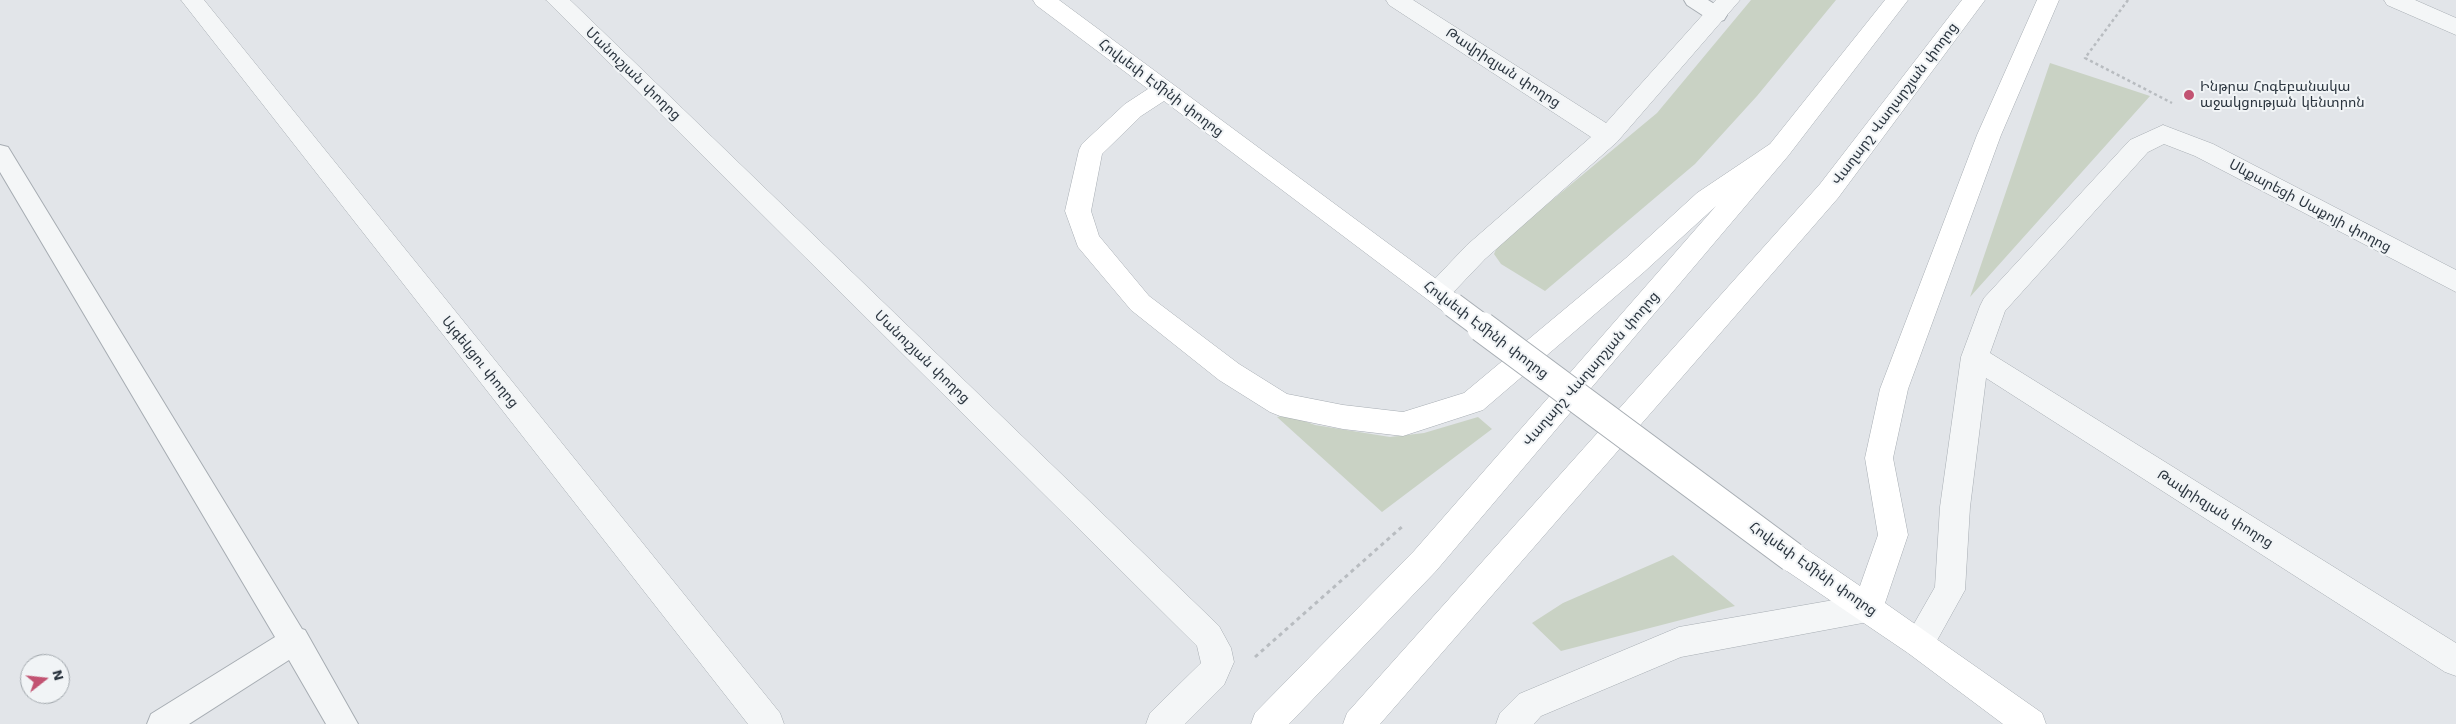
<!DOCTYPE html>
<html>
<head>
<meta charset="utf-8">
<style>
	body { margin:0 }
	#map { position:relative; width:2456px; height:724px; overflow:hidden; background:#e2e5e9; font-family:"Work Sans",sans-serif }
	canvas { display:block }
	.north { position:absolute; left:20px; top:654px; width:50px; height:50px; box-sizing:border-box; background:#f1f4f6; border:1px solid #a2a8ad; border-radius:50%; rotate:74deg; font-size:14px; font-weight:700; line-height:20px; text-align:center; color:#2b353f }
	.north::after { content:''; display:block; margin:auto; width:18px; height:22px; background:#c25372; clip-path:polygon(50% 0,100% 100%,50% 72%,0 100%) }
</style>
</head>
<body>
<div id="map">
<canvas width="2456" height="724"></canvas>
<div class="north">N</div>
</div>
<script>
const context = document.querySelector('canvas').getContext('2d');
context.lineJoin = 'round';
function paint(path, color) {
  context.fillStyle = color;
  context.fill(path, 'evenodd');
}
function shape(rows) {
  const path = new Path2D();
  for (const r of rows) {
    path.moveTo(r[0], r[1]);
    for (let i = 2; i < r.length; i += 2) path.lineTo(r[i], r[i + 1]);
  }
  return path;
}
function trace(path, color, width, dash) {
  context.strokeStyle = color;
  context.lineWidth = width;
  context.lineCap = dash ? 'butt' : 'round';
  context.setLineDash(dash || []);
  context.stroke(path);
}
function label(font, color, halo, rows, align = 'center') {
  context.font = font + ' "Work Sans","Noto Sans Armenian",sans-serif';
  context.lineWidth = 4;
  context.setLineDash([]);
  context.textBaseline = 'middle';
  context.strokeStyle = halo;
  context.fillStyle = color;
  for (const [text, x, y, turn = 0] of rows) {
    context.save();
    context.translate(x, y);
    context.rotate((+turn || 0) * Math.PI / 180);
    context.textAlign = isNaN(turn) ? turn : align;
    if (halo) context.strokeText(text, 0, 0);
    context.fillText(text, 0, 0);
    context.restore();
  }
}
paint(shape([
	[1751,0,1836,0,1757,96,1695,164,1545,291,1501,264,1494,254,1498,245,1657,113],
	[2050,63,2150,96,1970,297],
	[1288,415,1315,425,1390,437,1424,433,1478,417,1492,429,1382,512,1277,417],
	[1673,555,1735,606,1561,651,1532,623,1563,603]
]), '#c9d2c4');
const lane = shape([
	[1684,0,1708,0,1724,10,1727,15,1724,20,1717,22,1710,20,1687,5,1684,0],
	[0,145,8,147,302,629,305,630,358,724,326,724,289,660,189,724,147,724,151,714,275,637,0,172,0,145]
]);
const street = shape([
	[181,0,204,0,780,713,784,724,748,724,181,0],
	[546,0,570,0,1219,626,1231,648,1234,662,1224,685,1185,724,1146,724,1150,713,1201,663,1197,646,546,0],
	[1386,0,1413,0,1606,123,1716,0,1740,0,1617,142,1485,259,1446,300,1437,303,1428,300,1424,293,1428,286,1467,245,1591,137,1389,5,1386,0],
	[2384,0,2415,0,2456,18,2456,35,2387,5,2384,0],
	[2163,125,2213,144,2456,270,2456,292,2195,156,2164,144,2148,152,2005,311,1990,353,2456,643,2456,676,2445,672,1986,378,1970,507,1965,590,1930,653,1919,658,1908,653,1903,643,1935,587,1940,507,1961,357,1980,306,1984,298,2130,140,2163,125],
	[1868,594,1879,598,1884,608,1879,618,1868,622,1681,657,1541,716,1534,724,1496,724,1500,713,1519,694,1679,627,1868,594]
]);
const secondary = shape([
	[1033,0,1059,0,1462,298,1466,305,1462,312,1453,316,1444,312,1164,101,1141,116,1102,154,1091,211,1099,236,1149,296,1239,364,1287,394,1343,405,1403,412,1464,393,1626,258,1697,193,1770,144,1885,0,1908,0,1788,156,1436,571,1289,724,1251,724,1255,713,1414,551,1716,206,1644,272,1483,410,1403,436,1343,429,1280,416,1270,412,1219,380,1131,310,1078,247,1065,211,1079,150,1082,144,1125,104,1148,89,1036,5,1033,0],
	[1962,0,1985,0,1838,198,1380,724,1343,724,1347,713,1820,184,1962,0],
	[2037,0,2059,0,2001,135,1908,389,1893,458,1908,535,1885,603,2042,713,2046,724,2003,724,1908,653,1781,567,1777,557,1781,547,1792,543,1803,547,1860,586,1878,535,1865,458,1880,389,1977,135,2037,0]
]);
trace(lane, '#a7adb3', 2);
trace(street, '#a7adb3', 1);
trace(secondary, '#a7adb3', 1);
trace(shape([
	[2128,0,2085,58,2172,103]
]), '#b8bcc0', 2.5, [3, 3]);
trace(shape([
	[1255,657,1404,525]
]), '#b8bcc0', 3, [4, 4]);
paint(lane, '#f4f6f7');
paint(street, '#f4f6f7');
paint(secondary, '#fff');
const secondaryBridgeFar1 = shape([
	[1453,305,1484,328]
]);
const secondaryBridge = shape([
	[1482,327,1792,557]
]);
trace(secondaryBridgeFar1, '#a7adb3', 26, []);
trace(secondaryBridge, '#a7adb3', 32, []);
trace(secondaryBridgeFar1, '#fff', 24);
trace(secondaryBridge, '#fff', 30);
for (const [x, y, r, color] of [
	[2189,95,6,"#c25372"]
]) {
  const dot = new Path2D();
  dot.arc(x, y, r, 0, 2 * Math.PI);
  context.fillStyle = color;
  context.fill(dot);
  trace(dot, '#f1f4f6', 2);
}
label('14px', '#2b353f', '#f1f4f6', [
	["Թավրիզյան փողոց",1503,68,33],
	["Մանուշյան փողոց",633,74,44],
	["Հովսեփ Էմինի փողոց",1161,88,37],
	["Վաղարշ Վաղարշյան փողոց",1895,104,-53],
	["Սևքարեցի Սաքոյի փողոց",2310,206,28],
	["Հովսեփ Էմինի փողոց",1486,330,37],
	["Մանուշյան փողոց",922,357,44],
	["Այգեկցու փողոց",480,362,51],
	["Վաղարշ Վաղարշյան փողոց",1591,369,-49],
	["Թավրիզյան փողոց",2215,509,32],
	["Հովսեփ Էմինի փողոց",1813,569,35]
]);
label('14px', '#2b353f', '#f1f4f6', [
	["Ինթրա Հոգեբանակա",2200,87],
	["աջակցության կենտրոն",2200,103]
], 'left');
</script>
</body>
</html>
